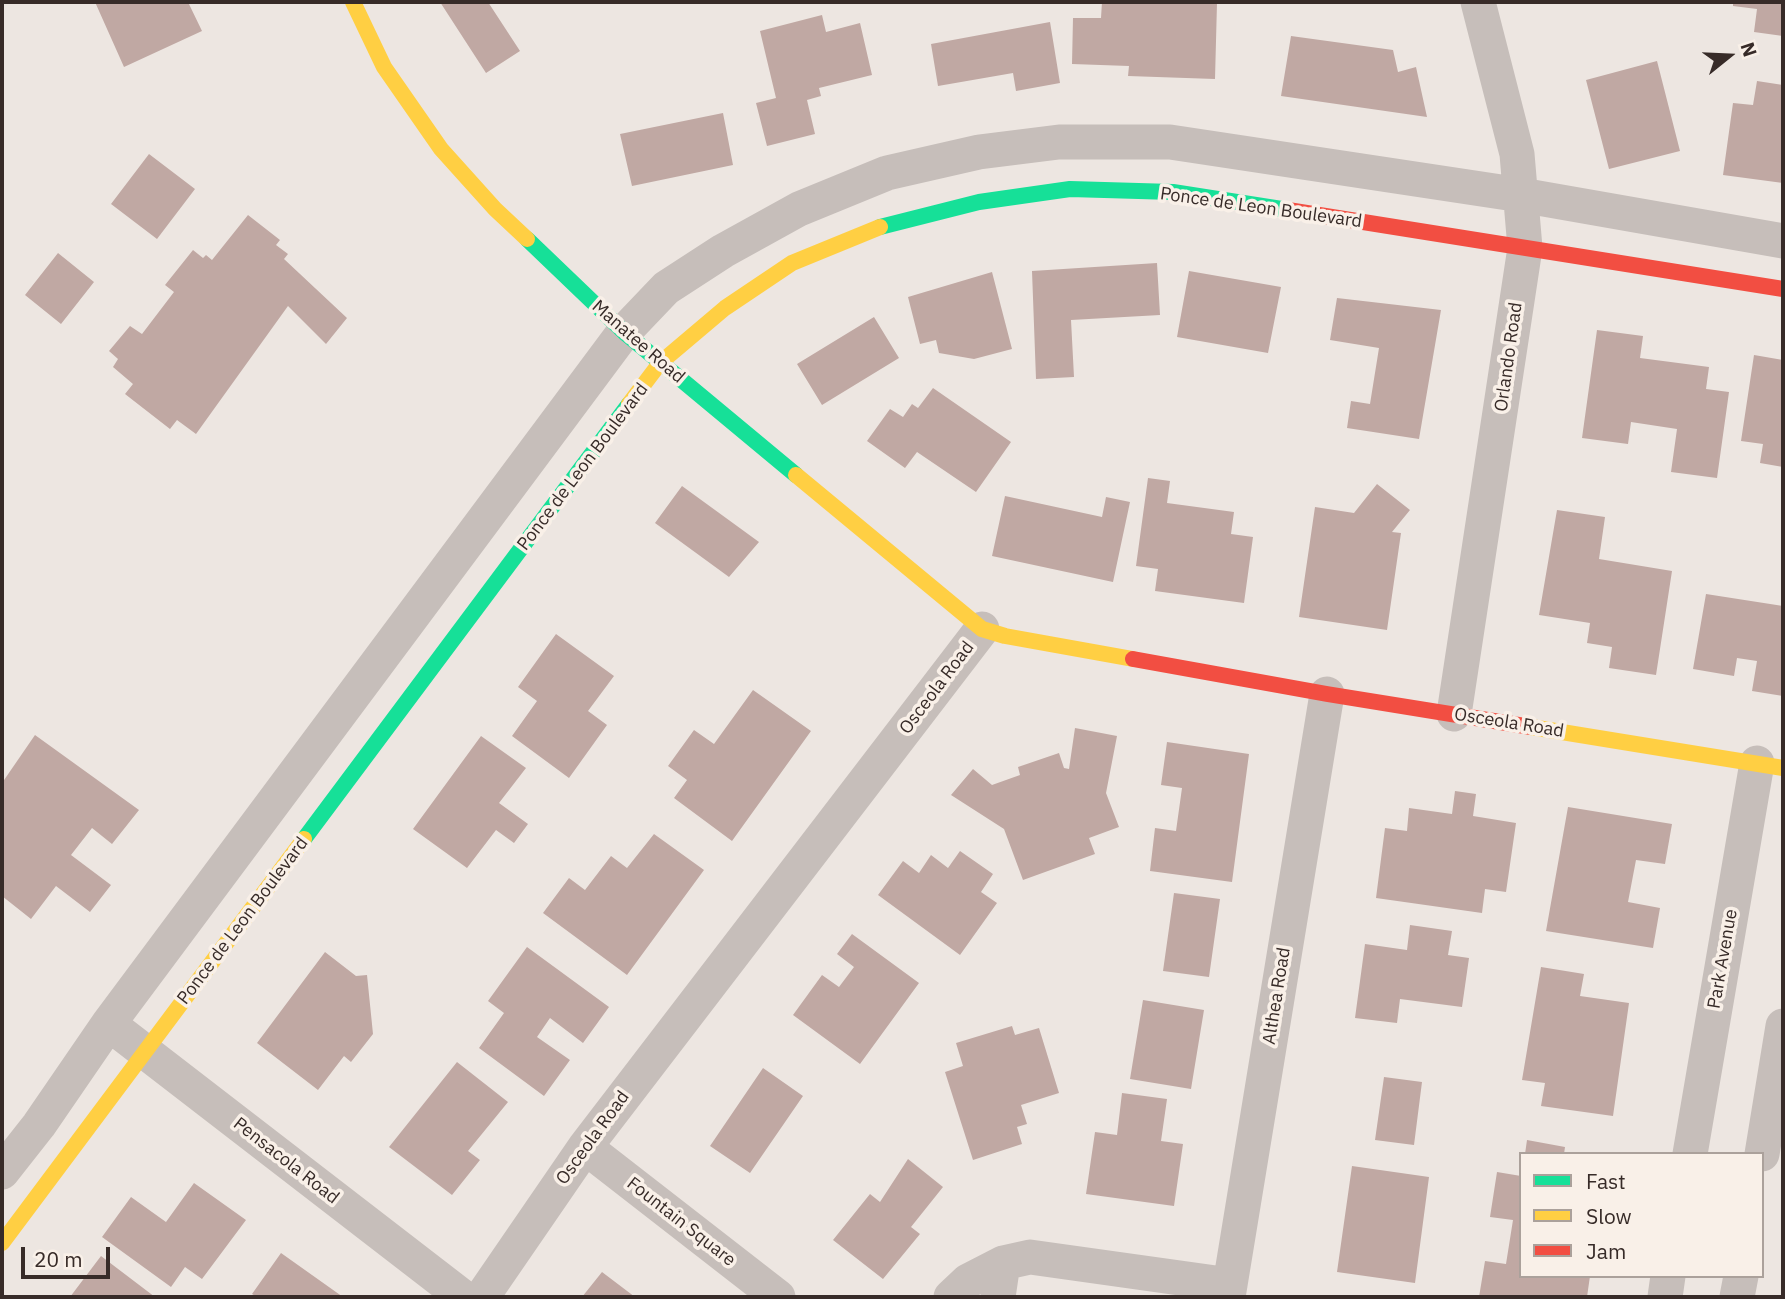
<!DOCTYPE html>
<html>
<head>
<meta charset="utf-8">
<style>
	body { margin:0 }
	#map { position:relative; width:1785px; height:1299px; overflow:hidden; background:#ede6e1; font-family:"IBM Plex Sans",sans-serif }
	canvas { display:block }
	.frame { position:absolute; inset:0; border:4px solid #372b28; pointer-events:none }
	.legend { position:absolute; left:1519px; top:1152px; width:245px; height:126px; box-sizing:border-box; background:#f9f0e8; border:2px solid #aba19b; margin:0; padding:9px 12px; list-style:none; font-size:21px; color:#372b28 }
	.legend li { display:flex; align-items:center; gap:14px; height:35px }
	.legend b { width:35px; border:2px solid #aba19b }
	.north { position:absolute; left:1694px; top:21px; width:70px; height:70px; -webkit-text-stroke:5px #f9f0e8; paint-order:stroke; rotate:72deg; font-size:19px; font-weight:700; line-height:28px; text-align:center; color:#372b28 }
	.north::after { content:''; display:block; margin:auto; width:24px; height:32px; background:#372b28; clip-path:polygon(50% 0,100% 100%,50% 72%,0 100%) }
	.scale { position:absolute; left:21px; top:1247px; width:89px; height:32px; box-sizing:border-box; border:4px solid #372b28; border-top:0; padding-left:9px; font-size:21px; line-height:24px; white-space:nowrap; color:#372b28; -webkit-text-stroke:5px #f9f0e8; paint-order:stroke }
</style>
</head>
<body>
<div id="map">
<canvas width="1785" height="1299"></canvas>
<div class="frame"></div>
<ul class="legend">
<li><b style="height:9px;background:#16e098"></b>Fast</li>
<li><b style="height:9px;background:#ffcf43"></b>Slow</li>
<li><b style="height:9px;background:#f24e42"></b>Jam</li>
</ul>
<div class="north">N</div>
<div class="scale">20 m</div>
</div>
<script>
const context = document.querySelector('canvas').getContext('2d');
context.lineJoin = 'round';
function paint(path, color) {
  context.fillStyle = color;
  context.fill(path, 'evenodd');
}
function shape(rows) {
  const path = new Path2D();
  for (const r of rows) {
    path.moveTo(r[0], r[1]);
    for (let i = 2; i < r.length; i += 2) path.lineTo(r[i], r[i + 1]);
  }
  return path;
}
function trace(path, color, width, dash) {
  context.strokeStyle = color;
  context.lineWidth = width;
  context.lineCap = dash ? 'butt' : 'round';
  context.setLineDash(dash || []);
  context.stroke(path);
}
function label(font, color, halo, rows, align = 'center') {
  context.font = font + ' "IBM Plex Sans",sans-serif';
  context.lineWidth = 7;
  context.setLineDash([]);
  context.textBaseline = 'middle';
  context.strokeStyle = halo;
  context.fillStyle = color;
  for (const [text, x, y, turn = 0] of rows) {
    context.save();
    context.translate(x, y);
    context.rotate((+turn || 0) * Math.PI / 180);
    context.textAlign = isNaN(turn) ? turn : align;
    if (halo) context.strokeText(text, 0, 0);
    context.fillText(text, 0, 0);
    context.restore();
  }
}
paint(shape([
	[95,2,188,2,202,31,124,67],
	[440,2,488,2,520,51,486,73],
	[1102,2,1217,3,1215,79,1128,76,1129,66,1072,64,1073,18,1101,18],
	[1733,2,1783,2,1783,36,1754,32,1757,9,1733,6],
	[822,15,826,32,860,23,872,75,819,88,821,96,807,100,815,134,767,146,756,103,776,98,760,31],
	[1050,22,1060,83,1016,91,1013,73,938,86,931,44],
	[1291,36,1393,50,1398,72,1416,67,1427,117,1281,96],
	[1657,61,1680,151,1609,169,1586,80],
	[1757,81,1783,85,1783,183,1723,175,1733,103,1753,105],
	[723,113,733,165,632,186,620,134],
	[149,154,195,189,157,239,111,204],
	[248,215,280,240,276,245,288,254,284,259,347,318,326,344,288,306,196,434,177,420,170,429,125,394,133,384,113,367,118,359,109,351,130,326,142,334,174,292,165,285,193,250,203,258,206,255,212,260],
	[58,253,94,282,61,324,25,295],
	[1157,263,1160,315,1071,320,1074,377,1036,379,1032,271],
	[1189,271,1281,287,1268,353,1177,337],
	[992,272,1012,349,974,359,939,353,936,340,920,344,908,297],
	[1337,298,1441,310,1419,439,1347,428,1351,401,1370,404,1379,348,1330,340],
	[874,317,899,358,822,405,797,364],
	[1597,330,1643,336,1640,358,1709,367,1706,389,1729,392,1717,478,1671,472,1677,429,1631,422,1628,444,1582,438],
	[1754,355,1783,360,1783,467,1760,463,1763,444,1741,441],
	[933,388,1011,442,976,492,917,452,905,468,867,441,890,409,903,417,912,404,918,408],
	[1148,478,1170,481,1167,503,1234,512,1231,534,1253,537,1244,603,1155,591,1158,569,1136,566],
	[1377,484,1410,510,1392,532,1401,533,1387,630,1299,617,1315,507,1354,513],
	[682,486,759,542,729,577,655,523],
	[1005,496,1102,517,1106,497,1130,502,1113,582,992,556],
	[1557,510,1605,517,1599,559,1672,571,1656,675,1609,668,1612,647,1587,643,1590,623,1539,615],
	[1706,594,1783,606,1783,696,1752,691,1757,661,1737,658,1734,676,1693,669],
	[556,634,614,676,588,711,607,725,569,778,512,736,537,701,518,687],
	[753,690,811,731,732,841,674,798,687,780,668,766,694,730,714,744],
	[1075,728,1117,736,1106,793,1119,827,1089,838,1095,854,1023,880,1004,829,951,795,973,769,992,785,1020,775,1018,767,1059,753,1064,768,1069,769],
	[35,735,139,810,112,844,92,828,71,855,111,885,90,912,56,886,31,919,2,896,2,783],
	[481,736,526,768,499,803,528,824,514,843,496,830,467,868,413,829],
	[1167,742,1249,754,1232,882,1150,871,1155,828,1176,831,1182,788,1161,785],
	[1455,791,1476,794,1473,816,1516,823,1506,892,1485,889,1482,913,1376,898,1385,828,1407,831,1409,808,1452,814],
	[1568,807,1672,824,1665,864,1636,860,1628,902,1660,908,1653,948,1546,931],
	[654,834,704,870,627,975,543,913,569,878,585,890,611,856,627,868],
	[960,851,993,874,981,892,997,903,960,955,878,895,903,861,919,873,931,855,948,868],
	[1174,893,1220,899,1209,977,1163,971],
	[1410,925,1452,931,1448,955,1469,958,1462,1007,1400,999,1397,1023,1355,1018,1365,944,1407,950],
	[852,934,919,983,860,1064,793,1015,822,975,839,987,854,967,837,954],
	[527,947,609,1007,583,1043,550,1018,537,1037,570,1060,544,1096,479,1048,504,1013,488,1001],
	[325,952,356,976,367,975,373,1034,351,1062,344,1056,318,1090,257,1043],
	[1541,967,1584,974,1580,996,1629,1003,1613,1116,1541,1106,1545,1083,1522,1080],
	[1143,1000,1204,1010,1191,1089,1130,1079],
	[1012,1026,1015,1035,1039,1028,1059,1093,1021,1105,1027,1124,1017,1127,1022,1144,973,1160,945,1072,963,1066,956,1043],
	[457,1062,508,1102,468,1151,480,1160,452,1195,389,1147],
	[763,1068,803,1096,750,1173,710,1146],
	[1384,1077,1422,1082,1414,1145,1375,1140],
	[1122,1093,1167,1099,1161,1141,1183,1144,1174,1206,1086,1194,1095,1132,1117,1135],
	[1527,1140,1565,1147,1564,1154,1525,1154],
	[908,1159,943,1187,911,1227,920,1234,883,1279,833,1240,870,1194,880,1202],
	[1352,1166,1429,1177,1415,1283,1337,1272],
	[1497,1172,1521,1176,1521,1276,1590,1276,1587,1297,1479,1297,1485,1261,1506,1264,1513,1220,1490,1217],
	[194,1183,246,1220,202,1279,185,1267,171,1287,102,1237,131,1197,166,1222],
	[281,1253,343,1297,257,1297,252,1294],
	[101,1256,155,1297,70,1297],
	[602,1272,635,1297,582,1297]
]), '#c0a8a3');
trace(shape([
	[1454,714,1525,248,1517,154,1478,2],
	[122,1034,463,1297],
	[585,1147,778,1297],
	[1690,1154,1757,763],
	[1762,1154,1783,1026],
	[2,1172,39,1125,109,1023,624,332,666,288,723,251,799,209,887,173,979,152,1059,142,1170,142,1521,195,1783,241],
	[482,1297,585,1147,982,629],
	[951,1297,968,1281,1003,1263,1030,1257,1230,1285],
	[998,1297,1003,1263],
	[1228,1297,1327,694],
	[1665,1297,1668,1276],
	[1737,1297,1741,1276]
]), '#c6beba', 35);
trace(shape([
	[880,227,979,202,1070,189,1173,192,1288,210],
	[527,239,624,332,796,475],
	[304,839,629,404]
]), '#16e098', 16);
trace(shape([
	[353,2,384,67,441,149,495,209,527,239],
	[629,404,660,363,725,308,792,263,880,227],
	[796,475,982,629,1005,636,1133,659],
	[1531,727,1783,768],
	[2,1243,304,839]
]), '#ffcf43', 16);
trace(shape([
	[1288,210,1783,289],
	[1133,659,1327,694,1531,727]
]), '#f24e42', 16);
label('18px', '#372b28', '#f9f0e8', [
	["Ponce de Leon Boulevard",1261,208,8],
	["Manatee Road",638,342,41],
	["Orlando Road",1509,357,-82],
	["Ponce de Leon Boulevard",583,467,-53],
	["Osceola Road",937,688,-53],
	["Osceola Road",1509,723,9],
	["Ponce de Leon Boulevard",243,921,-53],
	["Park Avenue",1723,959,-80],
	["Althea Road",1277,996,-81],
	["Osceola Road",593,1138,-54],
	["Pensacola Road",286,1161,38],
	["Fountain Square",681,1222,38]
]);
</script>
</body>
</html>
